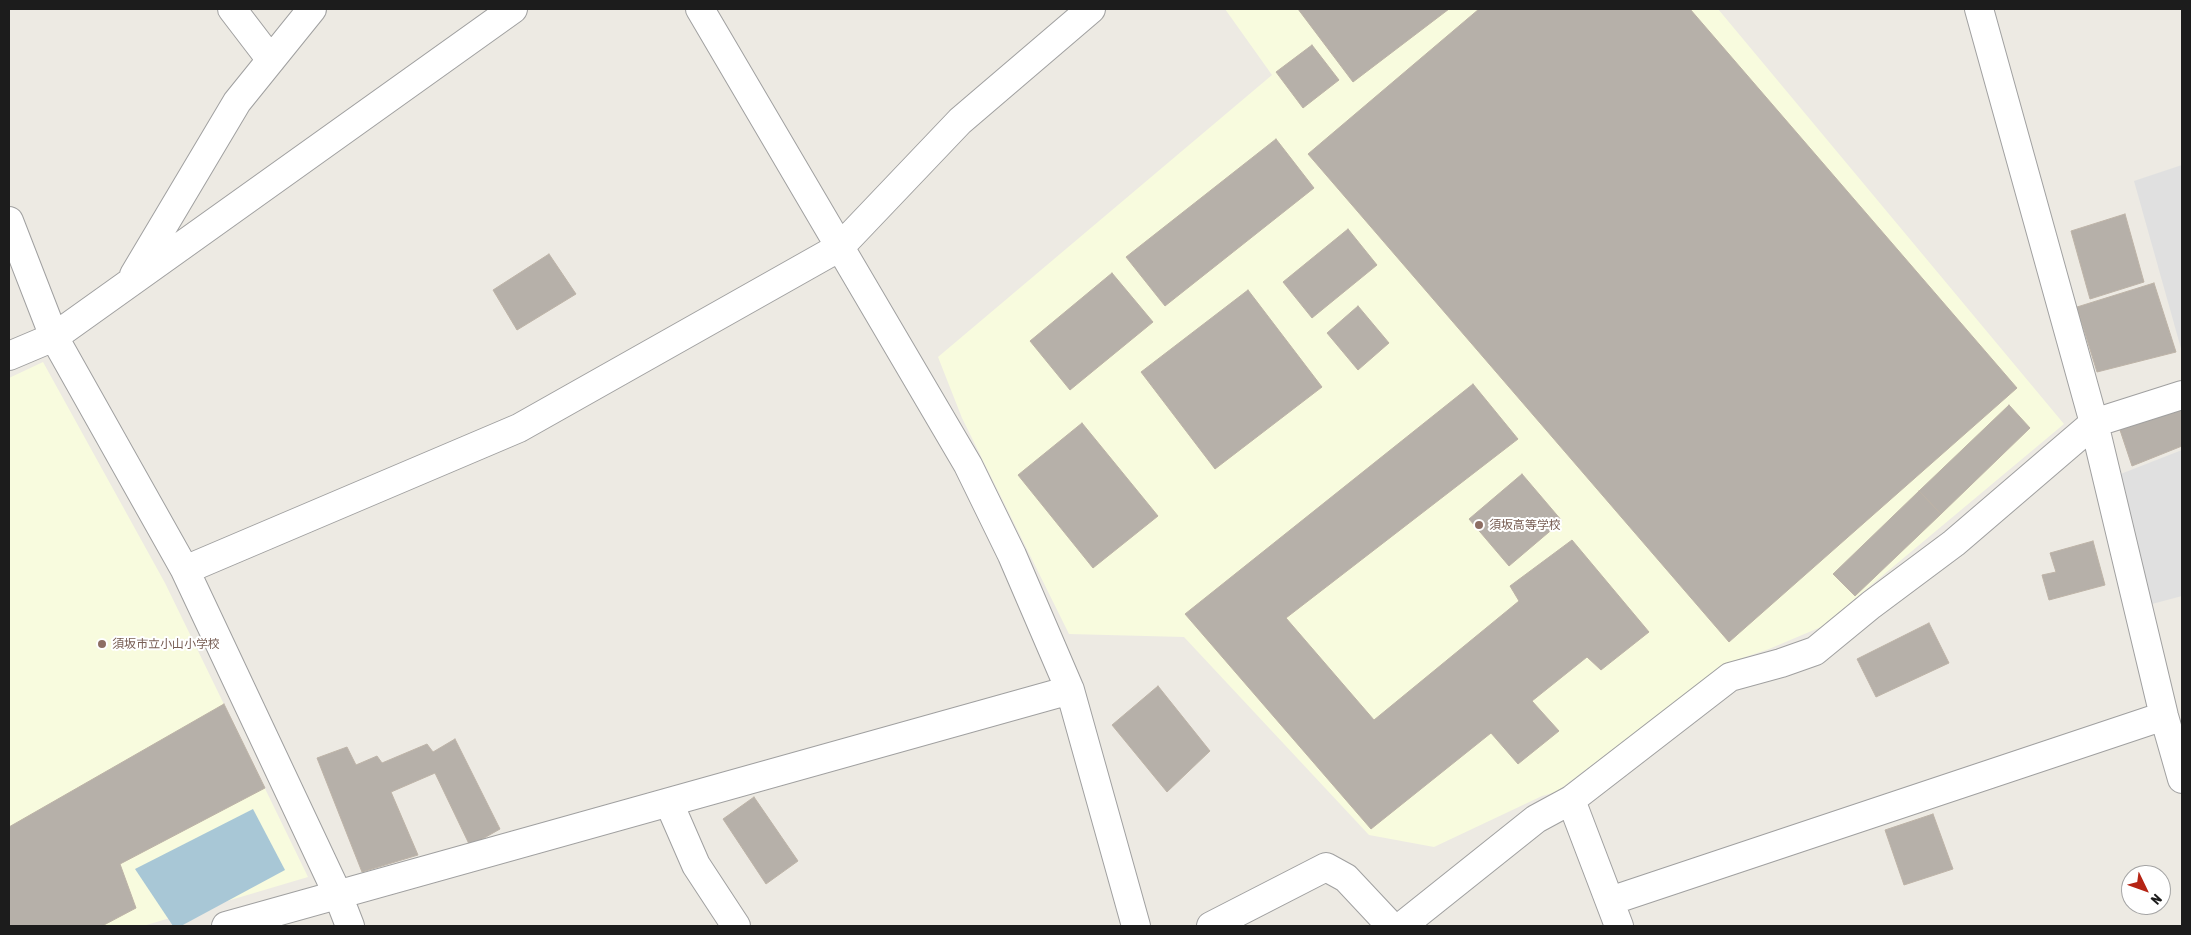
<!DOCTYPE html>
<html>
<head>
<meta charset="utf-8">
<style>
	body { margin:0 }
	#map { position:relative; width:2191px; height:935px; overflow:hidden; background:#edeae3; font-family:"Asap Condensed",sans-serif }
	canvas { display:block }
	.frame { position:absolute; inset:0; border:10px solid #1c1c1c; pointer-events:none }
	.north { position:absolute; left:2121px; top:865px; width:50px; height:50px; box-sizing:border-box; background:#fff; border:1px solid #a4a4a4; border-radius:50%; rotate:132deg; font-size:14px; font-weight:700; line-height:20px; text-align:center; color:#1c1c1c }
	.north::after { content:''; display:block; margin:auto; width:18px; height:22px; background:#b52414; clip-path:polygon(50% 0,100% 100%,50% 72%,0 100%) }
</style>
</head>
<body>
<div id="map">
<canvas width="2191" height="935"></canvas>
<div class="frame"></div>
<div class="north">N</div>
</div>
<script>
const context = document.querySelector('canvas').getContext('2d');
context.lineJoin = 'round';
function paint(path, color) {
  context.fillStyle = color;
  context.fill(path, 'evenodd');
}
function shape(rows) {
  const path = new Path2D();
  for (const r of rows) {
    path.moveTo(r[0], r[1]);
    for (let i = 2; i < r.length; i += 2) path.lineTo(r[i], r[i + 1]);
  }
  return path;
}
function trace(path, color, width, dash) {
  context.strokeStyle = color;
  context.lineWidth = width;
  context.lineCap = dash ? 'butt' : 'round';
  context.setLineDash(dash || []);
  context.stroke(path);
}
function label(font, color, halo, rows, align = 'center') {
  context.font = font + ' "Asap Condensed","Noto Sans JP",sans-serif';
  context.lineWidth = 4;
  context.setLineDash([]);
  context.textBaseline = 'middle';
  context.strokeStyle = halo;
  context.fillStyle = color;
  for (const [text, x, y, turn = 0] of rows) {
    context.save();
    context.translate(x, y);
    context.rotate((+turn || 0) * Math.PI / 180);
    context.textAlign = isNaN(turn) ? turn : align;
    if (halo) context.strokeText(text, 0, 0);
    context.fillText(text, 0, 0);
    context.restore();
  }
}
paint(shape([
	[1225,9,1718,9,2064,424,1821,627,1769,649,1727,663,1556,792,1542,796,1434,847,1369,835,1184,637,1069,634,962,418,938,357,1272,75],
	[43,362,165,583,308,877,143,926,9,926,9,378]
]), '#f8fbde');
paint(shape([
	[2182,165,2182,352,2134,181],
	[2182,450,2182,596,2152,604,2118,475]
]), '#e0e0e0');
paint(shape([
	[253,809,285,870,181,926,173,926,135,869]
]), '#a8c7d6');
const building = shape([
	[1298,9,1449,9,1353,82,1298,9],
	[1479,9,1690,9,2017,388,1729,642,1308,154,1479,9],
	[1312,45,1339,80,1303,108,1276,72,1312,45],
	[1276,139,1314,188,1165,306,1126,257,1276,139],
	[2125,214,2144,282,2090,299,2071,231,2125,214],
	[1348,229,1377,265,1312,318,1283,282,1348,229],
	[549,254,576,294,517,330,493,290,549,254],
	[1112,273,1153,322,1070,390,1030,341,1112,273],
	[2154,283,2176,352,2097,372,2077,307,2154,283],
	[1248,290,1322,387,1215,469,1141,372,1248,290],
	[1358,306,1389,343,1358,370,1327,333,1358,306],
	[1473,384,1518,439,1286,618,1374,720,1519,601,1510,586,1572,540,1649,632,1601,670,1587,657,1532,701,1559,731,1518,764,1491,733,1371,829,1185,614,1473,384],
	[2009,405,2030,428,1941,514,1919,491,2009,405],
	[2182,406,2182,446,2132,466,2119,427,2182,406],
	[1082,423,1158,516,1093,568,1018,475,1082,423],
	[1522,474,1562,521,1509,566,1469,519,1522,474],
	[1919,491,1941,514,1855,596,1833,574,1919,491],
	[2093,541,2105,585,2049,600,2042,575,2056,572,2050,553,2093,541],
	[1929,623,1949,663,1876,697,1857,659,1929,623],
	[1158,686,1210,751,1167,792,1112,725,1158,686],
	[224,704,265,788,120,864,136,908,102,926,9,926,9,827,224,704],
	[455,739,500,829,470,846,435,773,391,792,418,855,362,872,317,758,347,747,356,765,377,756,382,763,427,744,433,752,455,739],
	[754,797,798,861,766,884,723,819,754,797],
	[1933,814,1953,869,1904,885,1885,830,1933,814]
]);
paint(building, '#b6b0a9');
trace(building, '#bdb3a7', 1);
const minor = shape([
	[232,9,271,60],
	[700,9,968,465,1012,555,1070,690,1136,926],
	[1979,9,2094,423,2164,716,2182,779],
	[9,221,54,337,185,570,338,895,350,926],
	[134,275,237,102,312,9],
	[9,356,54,337,513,9],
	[185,570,519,428,840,247,960,121,1091,9],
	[1571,800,1619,926],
	[669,803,696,865,736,926],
	[1610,901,2164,716],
	[226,926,1070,690],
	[1211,926,1326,867,1346,878,1391,926],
	[1402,926,1536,819,1571,800,1730,677,1781,663,1815,651,1871,605,1954,543,2094,423,2182,395]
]);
trace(minor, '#a0a0a0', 30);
trace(minor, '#fff', 28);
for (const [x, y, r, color] of [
	[1479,525,5,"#8d6e63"],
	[102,644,5,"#8d6e63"]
]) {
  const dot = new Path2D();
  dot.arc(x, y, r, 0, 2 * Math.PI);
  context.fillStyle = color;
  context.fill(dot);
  trace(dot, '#fff', 2);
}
label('12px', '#785e54', '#fff', [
	["須坂高等学校",1489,525],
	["須坂市立小山小学校",112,644]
], 'left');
</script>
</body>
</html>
